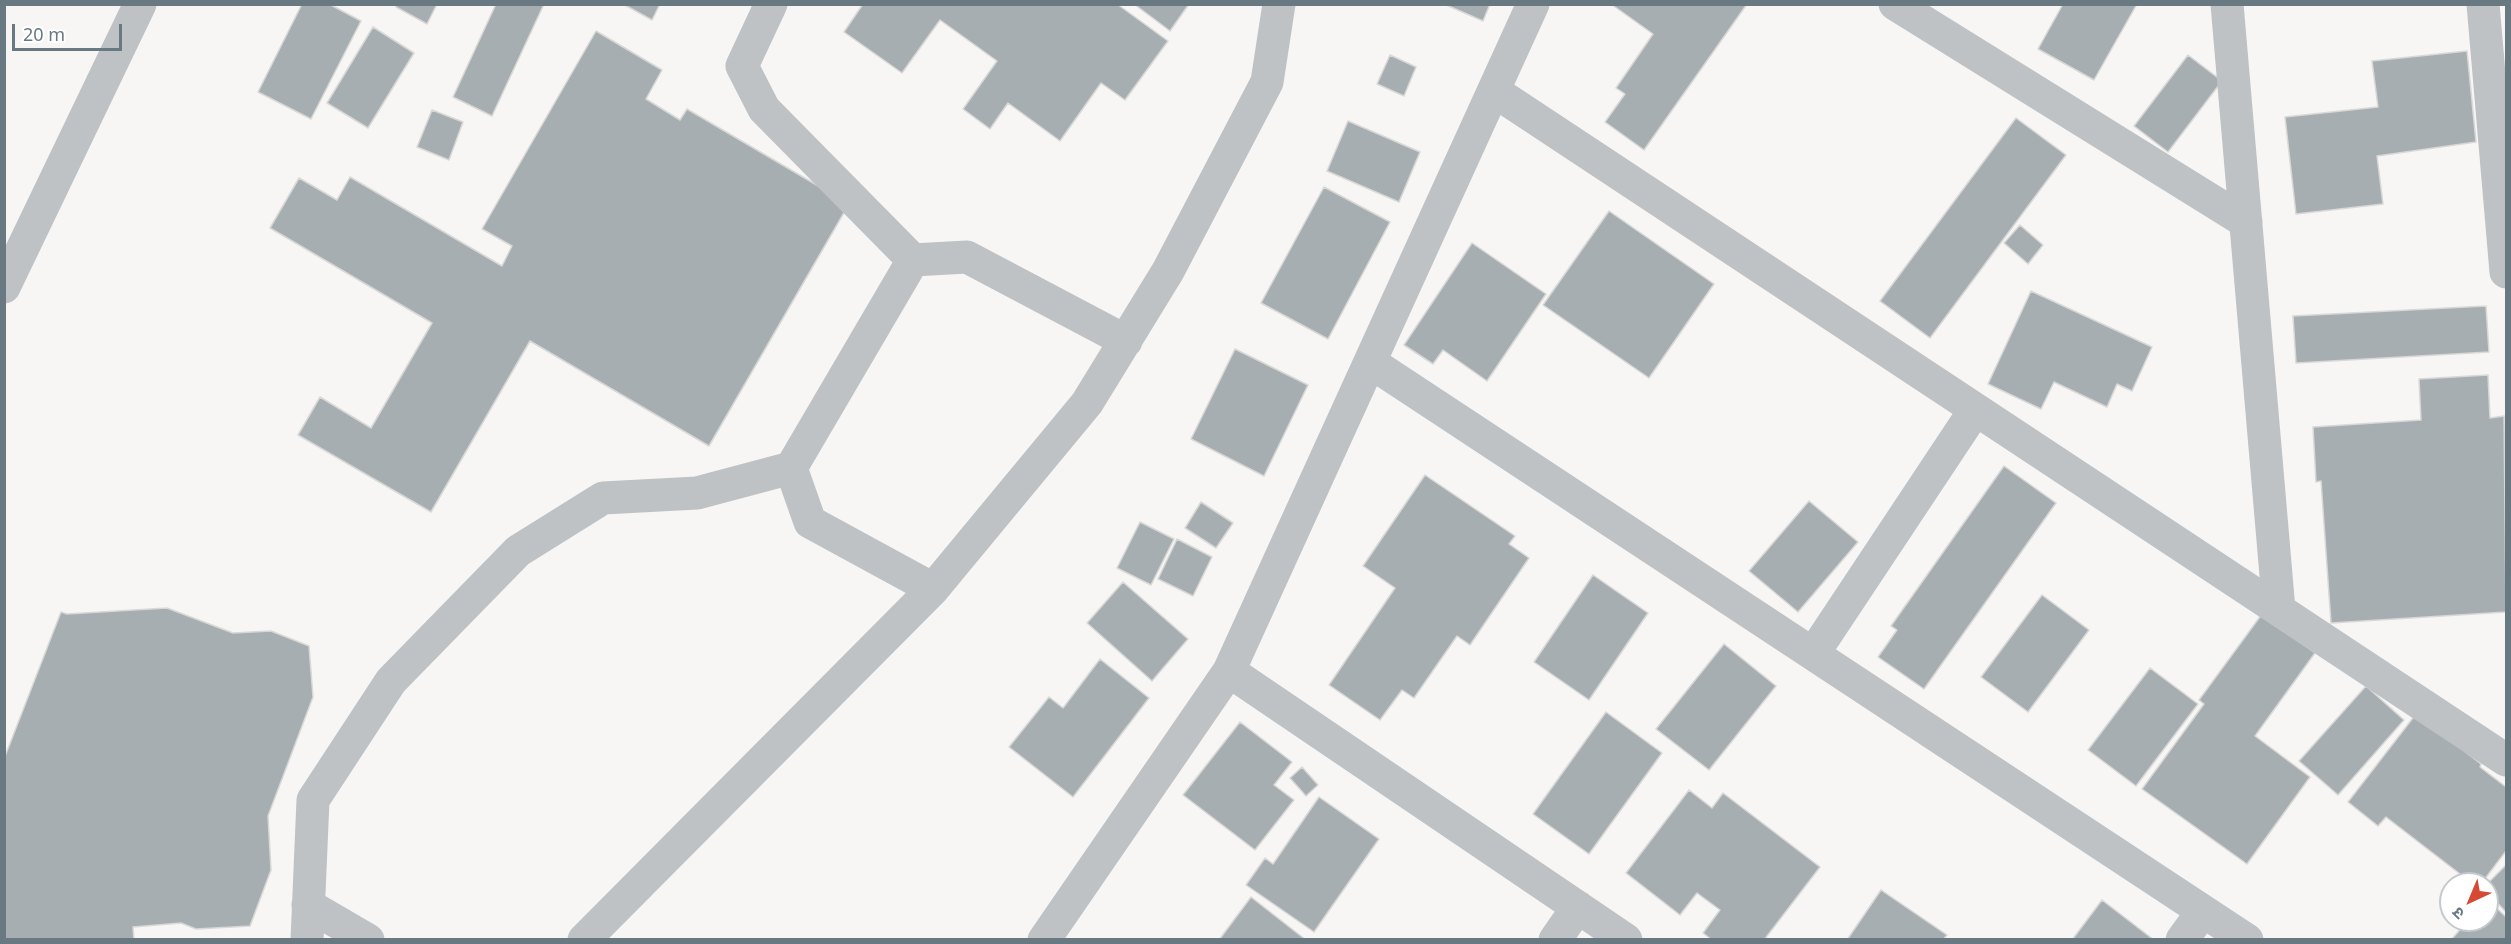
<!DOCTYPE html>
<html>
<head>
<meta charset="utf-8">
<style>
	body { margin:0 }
	#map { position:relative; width:2511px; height:944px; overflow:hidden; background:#f7f6f4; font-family:"Noto Sans","Noto Sans Devanagari",sans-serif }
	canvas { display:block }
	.frame { position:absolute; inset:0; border:6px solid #687982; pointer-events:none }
	.north { position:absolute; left:2439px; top:872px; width:60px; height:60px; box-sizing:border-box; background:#fff; border:2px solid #c3c9cd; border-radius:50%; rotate:224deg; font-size:16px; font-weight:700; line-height:24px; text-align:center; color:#687982 }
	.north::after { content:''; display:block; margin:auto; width:21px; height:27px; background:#d64934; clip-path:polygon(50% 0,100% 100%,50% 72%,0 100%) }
	.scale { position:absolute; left:12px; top:24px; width:110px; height:27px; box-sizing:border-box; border:3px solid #687982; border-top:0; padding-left:8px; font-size:18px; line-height:21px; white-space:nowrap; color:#687982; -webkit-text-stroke:4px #fff; paint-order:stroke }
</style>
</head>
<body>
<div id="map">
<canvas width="2511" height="944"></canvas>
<div class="frame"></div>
<div class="north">उ</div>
<div class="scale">20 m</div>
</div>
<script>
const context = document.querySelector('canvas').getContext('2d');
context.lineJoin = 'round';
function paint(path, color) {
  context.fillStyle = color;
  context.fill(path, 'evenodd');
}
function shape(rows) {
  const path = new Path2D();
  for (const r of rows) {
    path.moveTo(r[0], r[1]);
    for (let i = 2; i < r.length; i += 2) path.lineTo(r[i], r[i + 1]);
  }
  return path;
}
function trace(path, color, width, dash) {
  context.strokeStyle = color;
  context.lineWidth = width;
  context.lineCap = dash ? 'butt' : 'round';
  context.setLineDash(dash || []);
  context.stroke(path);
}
const building = shape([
	[302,4,329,4,361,21,311,119,258,92,302,4],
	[397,4,437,4,427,24,396,7,397,4],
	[496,4,544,4,492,116,453,97,496,4],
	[623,4,660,4,652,20,623,4],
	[863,4,1117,4,1168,41,1125,100,1101,83,1060,141,1008,103,990,129,963,109,997,61,940,20,902,73,844,32,863,4],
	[1134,4,1189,4,1170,31,1134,4],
	[1444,4,1490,4,1483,21,1444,4],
	[1611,4,1747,4,1644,150,1605,122,1625,94,1616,88,1653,34,1611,4],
	[2063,4,2137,4,2094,80,2038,49,2063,4],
	[373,27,414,53,368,128,327,103,373,27],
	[596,31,662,70,646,99,680,120,687,109,849,204,709,446,530,341,431,512,298,435,320,397,371,428,432,323,270,228,299,178,337,200,350,177,502,266,512,246,482,229,596,31],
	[2467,51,2476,142,2377,156,2383,204,2296,214,2285,117,2378,107,2372,61,2467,51],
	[1390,55,1416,67,1404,96,1377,84,1390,55],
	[2188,55,2222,81,2168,152,2134,126,2188,55],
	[432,110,463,122,449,160,417,147,432,110],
	[2016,118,2066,155,1930,338,1880,301,2016,118],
	[1348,121,1420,152,1399,202,1327,171,1348,121],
	[1324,187,1390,222,1328,339,1261,303,1324,187],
	[1609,211,1714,284,1649,378,1543,305,1609,211],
	[2020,225,2043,245,2028,264,2004,243,2020,225],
	[1472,243,1546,294,1487,381,1443,350,1433,364,1404,345,1472,243],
	[2031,291,2152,347,2132,391,2117,384,2107,407,2054,382,2041,409,1988,384,2031,291],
	[2486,306,2489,352,2296,363,2293,316,2486,306],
	[1235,349,1308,385,1264,476,1191,439,1235,349],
	[2488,375,2490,418,2504,416,2506,612,2331,623,2321,481,2316,482,2313,427,2421,420,2419,379,2488,375],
	[2004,466,2056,503,1924,689,1878,657,1897,630,1891,626,2004,466],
	[1425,475,1515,536,1509,544,1529,558,1470,645,1457,636,1414,698,1402,690,1380,720,1329,685,1395,588,1363,566,1425,475],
	[1809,501,1858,542,1798,612,1749,571,1809,501],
	[1201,502,1233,523,1216,548,1185,528,1201,502],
	[1140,522,1174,539,1151,585,1117,568,1140,522],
	[1177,539,1212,557,1193,596,1158,579,1177,539],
	[1593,575,1648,613,1589,700,1534,662,1593,575],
	[1123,582,1188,639,1152,681,1087,623,1123,582],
	[2042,595,2089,630,2028,712,1981,677,2042,595],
	[167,608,233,633,271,631,309,646,313,697,268,816,271,870,250,926,196,929,181,923,133,927,134,940,4,940,4,759,61,612,67,614,167,608],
	[2262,614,2315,653,2255,736,2310,777,2247,864,2142,789,2204,704,2199,700,2262,614],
	[1724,644,1776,686,1709,770,1656,729,1724,644],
	[1100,659,1149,698,1073,797,1009,747,1049,697,1063,708,1100,659],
	[2150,668,2198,704,2136,786,2088,750,2150,668],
	[2366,686,2404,720,2338,795,2299,761,2366,686],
	[1606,712,1662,753,1589,854,1533,814,1606,712],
	[2416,714,2481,764,2480,767,2506,787,2506,851,2481,884,2473,884,2386,817,2378,826,2348,802,2416,714],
	[1240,722,1292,762,1274,785,1294,800,1255,850,1183,795,1240,722],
	[1302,767,1318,785,1306,796,1290,778,1302,767],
	[1689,790,1712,808,1723,793,1820,867,1764,940,1712,940,1703,933,1720,910,1697,893,1680,915,1626,873,1689,790],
	[1319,797,1379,839,1314,932,1246,885,1265,858,1273,864,1319,797],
	[2506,865,2506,912,2487,892,2487,884,2506,865],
	[1881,890,1947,935,1943,940,1847,940,1881,890],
	[1251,897,1306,940,1219,940,1251,897],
	[2487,899,2506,917,2506,940,2451,940,2464,925,2459,920,2487,920,2487,899],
	[2102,900,2154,940,2072,940,2102,900]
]);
paint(building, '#a6aeb2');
trace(building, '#d8d8d6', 1.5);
trace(shape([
	[1533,4,1229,671,1626,940],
	[1895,4,2246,222],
	[2227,4,2279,610],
	[2483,4,2506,272],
	[1494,91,2506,760],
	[913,260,967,257,1126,341],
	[4,287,140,4],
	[1370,362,2247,940],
	[791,468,810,522,933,589],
	[1813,654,1975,410],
	[308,905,368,940],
	[307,940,313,800,391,681,518,551,603,498,697,493,791,468,913,260,764,109,742,66,771,4],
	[584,940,933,589,1087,403,1168,271,1267,82,1279,4],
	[1044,940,1229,671],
	[1555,940,1578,907],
	[2182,940,2203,911]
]), '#bec2c5', 33);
</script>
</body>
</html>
